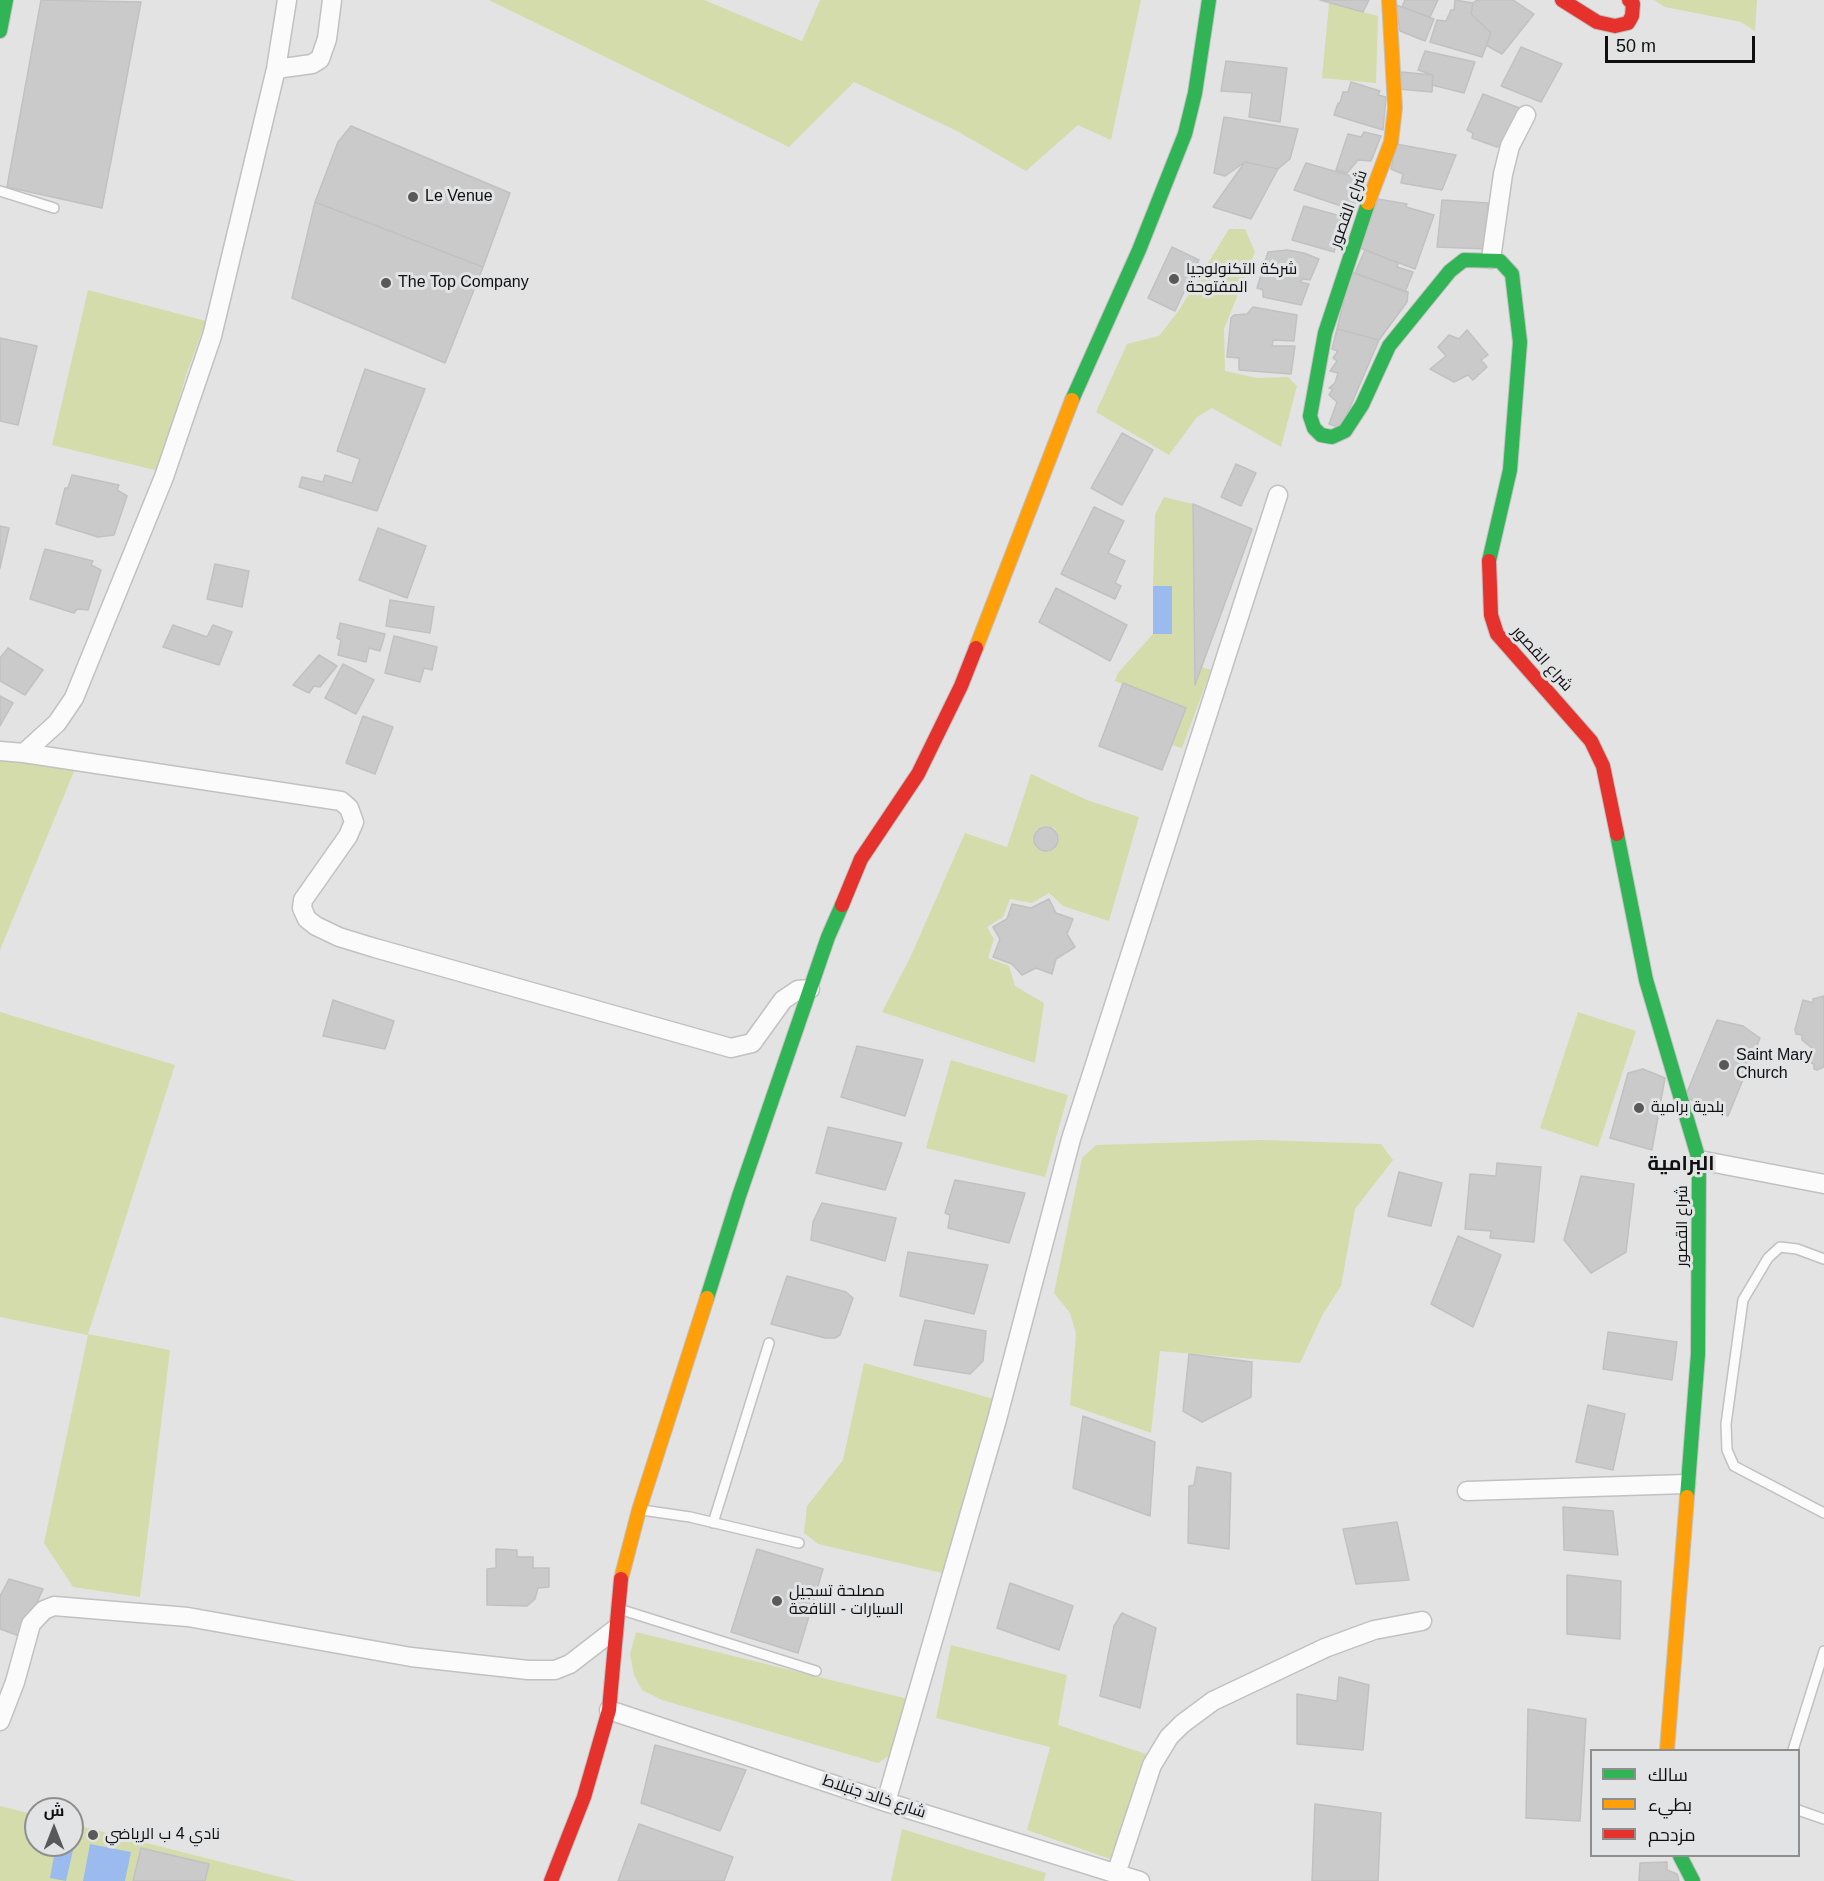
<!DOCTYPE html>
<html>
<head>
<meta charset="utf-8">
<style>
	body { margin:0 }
	#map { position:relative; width:1824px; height:1881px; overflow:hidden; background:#e3e3e3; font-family:Arial,Cairo,sans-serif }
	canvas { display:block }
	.legend { position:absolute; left:1590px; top:1749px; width:210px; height:108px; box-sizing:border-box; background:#e2e3e4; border:2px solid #8e8e8f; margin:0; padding:8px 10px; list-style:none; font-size:18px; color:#0f0f10 }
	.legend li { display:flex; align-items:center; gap:12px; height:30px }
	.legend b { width:30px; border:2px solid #8e8e8f }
	.north { position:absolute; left:24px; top:1797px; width:60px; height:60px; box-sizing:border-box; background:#e2e3e4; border:2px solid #8e8e8f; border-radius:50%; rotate:0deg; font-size:16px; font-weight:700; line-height:24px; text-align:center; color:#0f0f10 }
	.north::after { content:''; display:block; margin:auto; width:21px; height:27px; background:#59595a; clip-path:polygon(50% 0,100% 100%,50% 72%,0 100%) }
	.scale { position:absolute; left:1605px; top:36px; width:150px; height:27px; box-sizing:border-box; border:3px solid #0f0f10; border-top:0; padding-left:8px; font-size:18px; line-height:21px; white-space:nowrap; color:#0f0f10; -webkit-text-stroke:4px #e2e3e4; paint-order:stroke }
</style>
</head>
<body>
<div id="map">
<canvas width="1824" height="1881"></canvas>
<ul class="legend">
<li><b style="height:8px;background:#30b455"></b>سالك</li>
<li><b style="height:8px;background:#ff9f0a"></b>بطيء</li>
<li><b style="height:8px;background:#e5322d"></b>مزدحم</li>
</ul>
<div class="north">ش</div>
<div class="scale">50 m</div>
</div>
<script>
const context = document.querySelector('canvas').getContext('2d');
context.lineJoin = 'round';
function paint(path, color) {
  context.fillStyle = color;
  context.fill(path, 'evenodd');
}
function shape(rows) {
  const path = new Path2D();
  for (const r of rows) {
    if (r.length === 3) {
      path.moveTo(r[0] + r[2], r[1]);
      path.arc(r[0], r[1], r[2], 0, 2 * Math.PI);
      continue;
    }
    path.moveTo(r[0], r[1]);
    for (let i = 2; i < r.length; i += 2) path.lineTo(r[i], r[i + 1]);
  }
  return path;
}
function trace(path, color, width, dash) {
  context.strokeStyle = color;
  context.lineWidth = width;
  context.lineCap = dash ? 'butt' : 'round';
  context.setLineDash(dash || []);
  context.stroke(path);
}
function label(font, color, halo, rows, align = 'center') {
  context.font = font + ' Arial,Cairo,sans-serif';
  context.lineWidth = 6;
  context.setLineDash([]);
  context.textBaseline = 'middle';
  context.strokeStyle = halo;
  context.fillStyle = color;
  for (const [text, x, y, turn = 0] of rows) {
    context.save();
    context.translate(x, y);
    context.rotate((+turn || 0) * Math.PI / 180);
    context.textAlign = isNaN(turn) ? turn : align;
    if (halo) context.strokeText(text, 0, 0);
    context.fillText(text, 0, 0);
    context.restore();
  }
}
paint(shape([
	[489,0,704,0,802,41,820,0,1141,0,1111,140,1078,125,1026,171,957,131,854,82,789,147],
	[1654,0,1757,0,1755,31,1741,22,1665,7],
	[1329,3,1378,16,1376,83,1322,78],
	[1229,229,1245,229,1255,252,1224,329,1225,371,1257,378,1288,377,1297,386,1281,447,1212,408,1197,417,1169,455,1096,412,1127,344,1159,336,1179,310],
	[88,290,206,321,186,375,159,471,52,445],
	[1164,497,1193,504,1195,683,1202,667,1211,670,1182,748,1172,745,1186,708,1115,681,1118,673,1153,634,1172,634,1172,587,1153,586,1155,514],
	[0,760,75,769,0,950],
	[1031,774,1087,800,1139,817,1109,921,1063,906,1049,893,1032,903,1010,899,1003,917,987,927,994,939,988,958,1009,966,1015,986,1044,1003,1035,1063,882,1012,910,958,965,833,1007,847],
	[1045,826,1055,828,1059,839,1056,847,1048,852,1036,847,1034,838,1036,830],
	[0,1012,175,1065,88,1334,170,1350,140,1597,73,1587,44,1543,88,1335,0,1317],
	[1578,1012,1636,1031,1598,1147,1540,1128],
	[951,1060,1068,1095,1045,1177,926,1148],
	[1262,1140,1381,1144,1393,1160,1355,1209,1341,1286,1323,1314,1300,1363,1160,1351,1151,1433,1070,1405,1076,1334,1070,1313,1054,1293,1082,1158,1096,1145],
	[864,1363,994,1399,942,1573,818,1544,804,1533,807,1506,843,1460],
	[636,1632,912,1700,896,1751,878,1763,662,1700,642,1690,634,1675,630,1654],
	[951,1645,1067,1675,1058,1725,1146,1754,1113,1860,1027,1830,1050,1747,936,1718],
	[0,1806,36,1815,36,1845,72,1845,72,1824,296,1881,0,1881],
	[902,1829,1046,1873,1044,1881,891,1881]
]), '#d5dcab');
paint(shape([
	[1153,586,1172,586,1172,634,1153,634],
	[90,1844,131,1852,125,1881,83,1881],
	[56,1845,74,1846,66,1881,50,1878]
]), '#9bbaee');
const building = shape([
	[41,0,141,2,102,208,7,187,41,0],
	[1320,0,1369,0,1363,12,1320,0],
	[1405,0,1438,0,1430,17,1402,7,1405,0],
	[1455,0,1473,3,1471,14,1491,33,1482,57,1430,42,1437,20,1446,21,1451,10,1454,10,1455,0],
	[1477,0,1513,0,1534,14,1502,54,1486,45,1491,33,1471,14,1473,3,1477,0],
	[1396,5,1434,19,1425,41,1400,31,1396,5],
	[1521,47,1562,64,1541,102,1501,86,1521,47],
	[1425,51,1475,62,1464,93,1432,85,1433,75,1418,70,1425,51],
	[1226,61,1287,68,1280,122,1249,117,1252,93,1221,91,1226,61],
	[1401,72,1433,75,1432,92,1398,89,1401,72],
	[1351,82,1380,91,1378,95,1386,97,1383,130,1334,115,1338,103,1340,103,1343,92,1348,92,1351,82],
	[1483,94,1522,109,1506,142,1497,147,1472,138,1473,133,1467,130,1483,94],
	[1224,117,1298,129,1290,159,1278,169,1245,162,1225,176,1214,173,1224,117],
	[351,126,510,193,483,267,315,202,338,142,351,126],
	[1364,132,1381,136,1371,161,1358,160,1347,173,1336,170,1348,134,1361,137,1364,132],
	[1396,144,1456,155,1442,190,1401,183,1403,174,1391,169,1396,144],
	[1245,162,1278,169,1251,219,1213,207,1245,162],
	[1306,163,1365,180,1353,210,1294,190,1306,163],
	[1378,199,1407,204,1406,207,1434,215,1415,269,1360,248,1378,199],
	[1442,200,1488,203,1488,249,1437,247,1442,200],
	[315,202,483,267,445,363,292,298,315,202],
	[1304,206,1344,217,1334,252,1292,240,1304,206],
	[1172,247,1199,260,1175,311,1148,298,1172,247],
	[1287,250,1304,253,1319,259,1310,280,1303,279,1300,282,1309,284,1301,305,1263,297,1263,290,1257,288,1268,252,1287,250],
	[1365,250,1398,263,1397,267,1413,272,1405,292,1355,273,1365,250],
	[1351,272,1408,292,1407,302,1379,340,1337,329,1351,272],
	[1253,307,1297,315,1294,341,1273,340,1272,346,1295,346,1291,374,1239,370,1239,358,1227,357,1231,318,1234,315,1247,314,1253,307],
	[1337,329,1379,340,1341,428,1329,424,1337,402,1329,395,1333,389,1329,388,1335,383,1338,373,1330,371,1337,361,1333,358,1338,351,1332,349,1337,329],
	[1467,330,1488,355,1481,360,1487,367,1473,380,1468,375,1454,382,1430,369,1446,356,1438,347,1449,335,1459,339,1467,330],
	[0,338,37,346,18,425,0,421,0,338],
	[365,369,425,389,377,511,299,487,302,477,323,482,325,475,352,483,360,459,337,451,365,369],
	[1122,433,1153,450,1122,505,1091,488,1122,433],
	[1236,464,1256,473,1241,506,1221,497,1236,464],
	[72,475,119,485,117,490,127,496,114,535,98,537,56,524,65,488,68,488,72,475],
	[1193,504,1252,529,1195,685,1193,504],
	[1094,507,1124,521,1108,553,1125,561,1115,583,1121,586,1115,599,1061,574,1094,507],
	[0,526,9,528,0,568,0,526],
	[378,528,426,546,407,598,359,580,378,528],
	[45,549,93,561,91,565,101,570,88,610,77,609,74,613,30,599,45,549],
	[215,564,249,571,242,607,207,599,215,564],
	[1056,588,1127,625,1110,661,1039,622,1056,588],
	[390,600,434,607,430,633,386,626,390,600],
	[340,623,385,634,380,651,369,648,366,662,338,655,341,640,337,638,340,623],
	[173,625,207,637,213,625,232,632,219,665,163,647,173,625],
	[394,636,437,647,432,670,424,668,420,682,385,673,394,636],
	[8,648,43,670,25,695,0,681,0,658,8,648],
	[319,655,337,666,320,687,314,686,309,693,293,685,319,655],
	[343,664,374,680,356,714,325,698,343,664],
	[1123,683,1186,708,1162,770,1099,746,1123,683],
	[0,696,13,703,0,726,0,696],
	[363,716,393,727,375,774,346,763,363,716],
	[1046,839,12],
	[1049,899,1056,913,1073,919,1067,934,1075,947,1056,959,1052,974,1036,968,1022,975,1012,964,993,957,1000,939,993,927,1007,919,1012,904,1031,908,1049,899],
	[1824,996,1824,1067,1817,1070,1814,1069,1814,1064,1809,1062,1812,1048,1802,1040,1802,1035,1796,1034,1795,1030,1803,1000,1813,1003,1813,999,1824,996],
	[333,1000,394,1021,385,1049,323,1036,333,1000],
	[1717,1020,1743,1026,1760,1038,1728,1116,1685,1097,1717,1020],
	[857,1046,923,1060,905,1116,841,1097,857,1046],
	[1643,1069,1665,1078,1652,1150,1610,1138,1628,1073,1643,1069],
	[828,1127,902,1143,885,1190,816,1173,828,1127],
	[1497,1163,1541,1167,1534,1242,1490,1238,1491,1231,1465,1229,1470,1174,1496,1176,1497,1163],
	[1399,1172,1442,1183,1431,1226,1388,1216,1399,1172],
	[1581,1176,1634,1184,1626,1252,1591,1273,1564,1240,1581,1176],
	[955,1180,1025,1193,1009,1243,948,1228,950,1215,945,1213,955,1180],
	[822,1203,896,1218,885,1261,811,1240,813,1222,822,1203],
	[1458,1236,1501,1255,1473,1327,1431,1304,1458,1236],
	[908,1252,988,1265,974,1314,900,1296,908,1252],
	[787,1276,846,1292,853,1298,840,1335,835,1338,825,1338,771,1324,787,1276],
	[925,1320,986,1331,983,1361,970,1374,914,1365,925,1320],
	[1608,1332,1677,1342,1672,1380,1603,1369,1608,1332],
	[1189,1354,1252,1362,1251,1397,1202,1422,1183,1411,1189,1354],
	[1588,1405,1625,1414,1613,1470,1576,1462,1588,1405],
	[1083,1416,1155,1442,1150,1516,1073,1488,1083,1416],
	[1197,1467,1231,1473,1229,1549,1188,1543,1189,1486,1194,1485,1197,1467],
	[1563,1507,1613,1511,1618,1555,1564,1550,1563,1507],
	[1397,1522,1409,1580,1356,1584,1343,1529,1397,1522],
	[496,1549,517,1550,517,1557,533,1557,533,1568,549,1568,549,1587,538,1588,535,1599,527,1606,487,1605,487,1569,496,1568,496,1549],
	[757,1549,823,1569,798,1653,731,1632,757,1549],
	[1567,1575,1621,1581,1620,1639,1567,1634,1567,1575],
	[9,1579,43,1589,22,1637,0,1629,0,1596,9,1579],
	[1010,1583,1073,1606,1059,1650,997,1628,1010,1583],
	[1122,1613,1156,1628,1140,1708,1100,1696,1114,1626,1122,1613],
	[1339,1677,1369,1685,1363,1750,1297,1744,1297,1694,1337,1701,1339,1677],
	[1528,1709,1586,1719,1580,1821,1526,1818,1528,1709],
	[655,1745,746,1770,720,1831,641,1803,655,1745],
	[1315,1804,1381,1813,1378,1881,1312,1881,1315,1804],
	[639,1824,733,1857,724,1881,618,1881,639,1824],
	[141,1848,209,1864,205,1881,133,1881,141,1848],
	[1667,1862,1667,1870,1677,1874,1679,1881,1639,1881,1640,1863,1667,1862]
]);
paint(building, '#cacaca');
trace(building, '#c1c1c1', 1.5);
const lane = shape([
	[0,191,54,208],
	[1824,1259,1797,1249,1780,1247,1768,1258,1743,1300,1726,1424,1727,1450,1734,1466,1824,1513],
	[642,1510,690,1517,799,1543],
	[713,1523,769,1343],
	[619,1609,816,1671],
	[1793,1750,1824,1651],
	[1798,1810,1824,1819]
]);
const street = shape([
	[276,69,312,64,320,59,327,39,332,0],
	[1491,259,1503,174,1510,146,1526,115],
	[0,751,24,753,57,723,74,698,164,477,212,336,276,69,287,0],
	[24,753,341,801,349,808,354,822,348,836,303,900,302,908,307,919,316,926,339,937,375,948,731,1048,752,1043,783,1000,798,990,810,989],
	[1699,1160,1824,1184],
	[1467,1491,1686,1484],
	[609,1710,886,1802,1140,1881],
	[0,1721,15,1682,31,1624,44,1610,54,1606,188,1617,411,1657,528,1670,555,1670,570,1664,614,1630],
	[886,1802,996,1423,1071,1139,1278,495],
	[1116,1874,1152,1765,1169,1737,1182,1724,1213,1701,1325,1648,1374,1630,1422,1621]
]);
const fast = shape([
	[0,31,6,0],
	[1368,203,1325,333,1310,416,1314,428,1321,435,1332,437,1345,431,1362,405,1389,346,1450,271,1464,260,1500,261,1512,274,1520,342,1510,470,1489,561],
	[1072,400,1139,250,1185,134,1195,93,1209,0],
	[1617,834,1646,980,1699,1160,1698,1354,1687,1497],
	[707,1298,739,1196,828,937,842,905],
	[1680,1856,1693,1881]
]);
const slow = shape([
	[1368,203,1391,142,1395,108,1389,0],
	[976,648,1072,400],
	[621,1579,639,1510,707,1298],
	[1667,1750,1687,1497]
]);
const jam = shape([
	[1562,0,1597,22,1615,26,1628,23,1632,16,1633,4,1629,0],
	[1489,561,1491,615,1497,634,1591,741,1603,766,1617,834],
	[842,905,861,859,918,774,961,686,976,648],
	[551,1881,584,1797,609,1710,621,1579]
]);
trace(lane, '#c1c1c1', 12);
trace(street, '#c1c1c1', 21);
trace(fast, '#c1c1c1', 16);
trace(slow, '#c1c1c1', 16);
trace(jam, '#c1c1c1', 16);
trace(lane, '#fbfbfb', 9);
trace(street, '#fbfbfb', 18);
trace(fast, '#30b455', 14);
trace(slow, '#ff9f0a', 14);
trace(jam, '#e5322d', 14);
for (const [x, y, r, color] of [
	[413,197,6,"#59595a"],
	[1174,279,6,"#59595a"],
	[386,283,6,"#59595a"],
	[1724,1065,6,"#59595a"],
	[1639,1108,6,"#59595a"],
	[777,1601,6,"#59595a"],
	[93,1835,6,"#59595a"]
]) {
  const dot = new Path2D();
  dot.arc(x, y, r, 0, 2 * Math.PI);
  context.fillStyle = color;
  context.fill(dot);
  trace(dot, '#e2e3e4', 2);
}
label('16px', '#0f0f10', '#e2e3e4', [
	["Le Venue",425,197],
	["شركة التكنولوجيا",1186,270],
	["المفتوحة",1186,288],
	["The Top Company",398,283],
	["Saint Mary",1736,1056],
	["Church",1736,1074],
	["بلدية برامية",1651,1108],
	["مصلحة تسجيل",789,1592],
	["السيارات - النافعة",789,1610],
	["نادي 4 ب الرياضي",105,1835]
], 'left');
label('16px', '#0f0f10', '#e2e3e4', [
	["شراع القصور",1349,209,-70],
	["شراع القصور",1542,659,48],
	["شراع القصور",1683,1226,-90],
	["شارع خالد جنبلاط",874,1797,18]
]);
label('bold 20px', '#0f0f10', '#e2e3e4', [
	["البرامية",1681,1164]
]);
</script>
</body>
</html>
